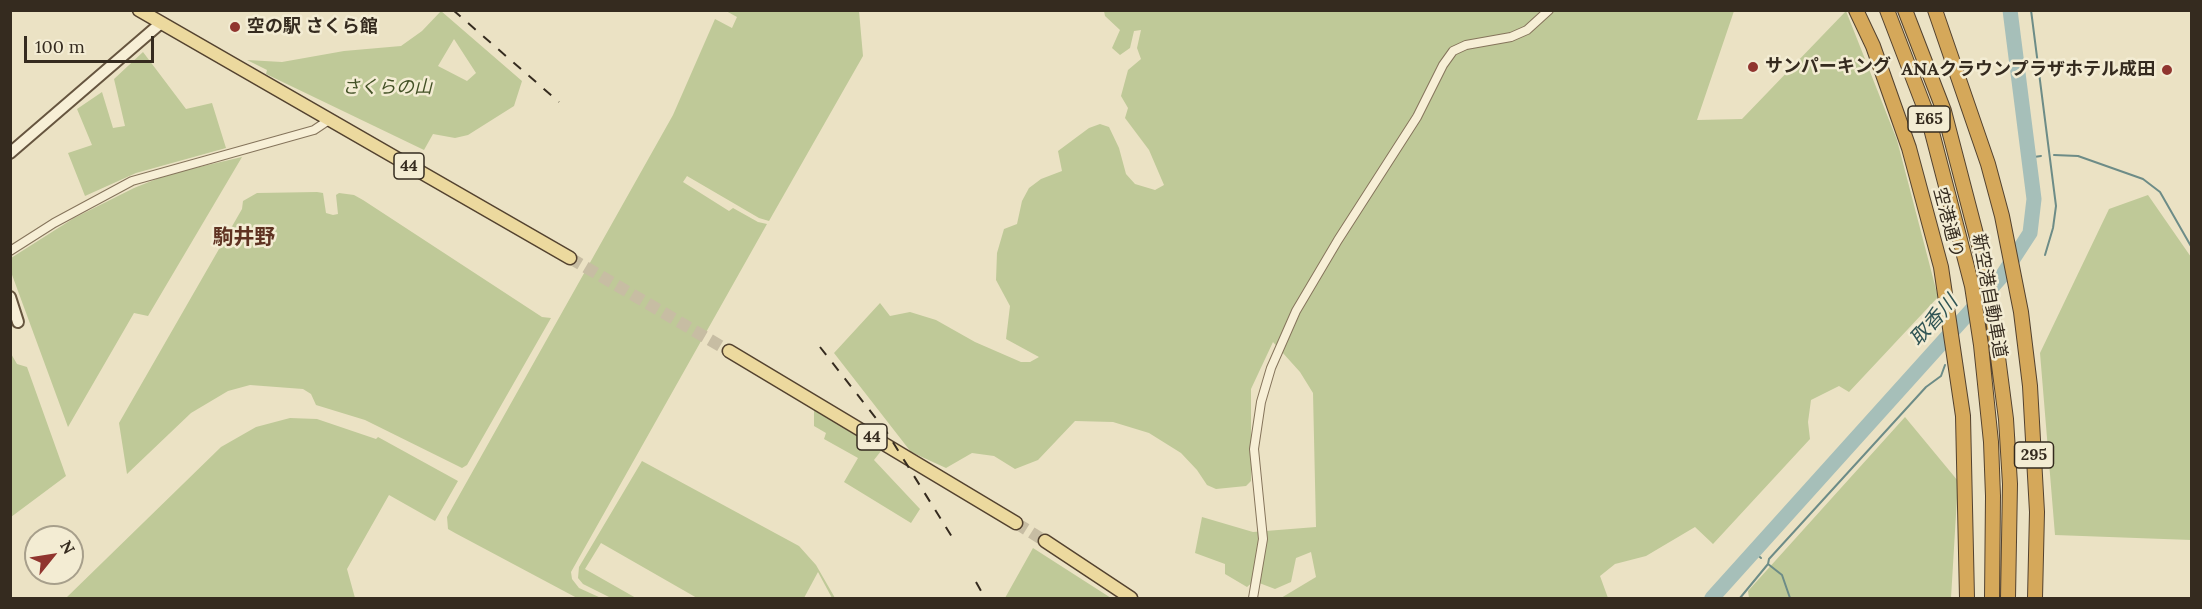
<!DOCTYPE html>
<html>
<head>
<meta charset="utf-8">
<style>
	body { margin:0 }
	#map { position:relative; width:2202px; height:609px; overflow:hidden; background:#ebe2c4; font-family:Lora,serif }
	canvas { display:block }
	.frame { position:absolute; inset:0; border:12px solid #352b1f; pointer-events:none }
	.north { position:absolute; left:24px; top:525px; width:60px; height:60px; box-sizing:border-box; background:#f3ecd3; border:2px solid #a79f8b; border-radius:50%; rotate:60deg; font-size:16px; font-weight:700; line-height:24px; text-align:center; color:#352b1f }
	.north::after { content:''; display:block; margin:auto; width:21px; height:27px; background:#90352f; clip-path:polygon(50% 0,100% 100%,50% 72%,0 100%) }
	.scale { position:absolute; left:24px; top:36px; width:130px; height:27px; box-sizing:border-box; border:3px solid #352b1f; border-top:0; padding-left:8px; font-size:18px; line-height:21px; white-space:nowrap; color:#352b1f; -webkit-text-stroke:4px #f3ecd3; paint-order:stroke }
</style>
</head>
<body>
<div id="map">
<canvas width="2202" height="609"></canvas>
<div class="frame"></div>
<div class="north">N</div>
<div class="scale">100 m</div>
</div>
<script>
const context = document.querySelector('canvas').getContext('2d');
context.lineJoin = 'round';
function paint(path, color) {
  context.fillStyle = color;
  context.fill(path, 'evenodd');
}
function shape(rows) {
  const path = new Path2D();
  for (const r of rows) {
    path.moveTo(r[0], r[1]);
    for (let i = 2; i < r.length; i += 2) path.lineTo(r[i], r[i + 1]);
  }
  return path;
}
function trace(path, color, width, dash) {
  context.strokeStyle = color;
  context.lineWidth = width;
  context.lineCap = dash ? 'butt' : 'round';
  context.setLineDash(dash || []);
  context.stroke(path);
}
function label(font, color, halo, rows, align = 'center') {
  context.font = font + ' Lora,"Noto Sans JP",serif';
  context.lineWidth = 5;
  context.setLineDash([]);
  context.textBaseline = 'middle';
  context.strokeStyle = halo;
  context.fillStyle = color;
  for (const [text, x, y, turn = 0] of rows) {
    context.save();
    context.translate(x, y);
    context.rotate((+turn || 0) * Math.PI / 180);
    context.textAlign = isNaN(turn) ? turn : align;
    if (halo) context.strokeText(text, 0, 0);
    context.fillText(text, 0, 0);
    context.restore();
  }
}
paint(shape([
	[441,11,522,81,514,106,468,135,455,138,433,134,424,150,266,74,267,70,247,60,282,62,344,51,401,46,422,31],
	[454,39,476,73,467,81,438,66],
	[726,11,859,11,863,56,769,221,759,218,687,176,683,182,729,211,733,208,758,222,767,224,571,572,572,579,579,588,601,598,577,598,455,533,448,529,447,517,673,115,715,19,732,28,737,17],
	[1104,11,1734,11,1697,120,1742,119,1846,11,1897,140,1938,297,1849,392,1839,386,1811,400,1808,422,1810,439,1713,544,1695,527,1646,556,1615,564,1600,576,1608,598,1281,598,1316,577,1311,552,1296,558,1291,582,1275,589,1254,581,1247,587,1225,574,1225,564,1195,553,1202,517,1253,532,1316,527,1313,393,1300,372,1273,342,1251,389,1251,481,1246,486,1216,489,1207,485,1197,470,1181,453,1149,433,1113,422,1075,421,1038,460,1015,469,994,456,972,453,946,468,911,452,834,353,880,303,890,316,910,312,936,320,975,342,1021,362,1030,362,1039,357,1006,339,1010,306,996,280,997,253,1004,229,1017,224,1022,201,1029,188,1041,179,1062,171,1058,151,1089,128,1100,124,1109,127,1119,148,1126,174,1135,184,1155,190,1164,185,1149,150,1125,118,1128,108,1121,96,1128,70,1141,59,1137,48,1141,30,1134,31,1130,48,1120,55,1112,48,1120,30,1105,16],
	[143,52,186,109,212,103,226,148,136,173,85,196,68,153,92,145,77,109,102,92,113,128,125,126,114,79],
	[242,157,148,316,134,313,68,427,11,272,11,258,74,218,134,188,169,174],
	[317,192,323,193,326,213,333,215,338,214,336,195,339,193,354,195,363,200,542,317,551,318,467,465,462,468,365,420,316,405,311,394,303,389,250,385,228,391,191,413,127,474,119,423,242,209,243,201,257,193],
	[2148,195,2191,257,2191,540,2055,535,2040,353,2109,209],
	[10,352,17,364,27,367,66,476,11,517],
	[814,409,881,451,874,460,920,509,911,523,844,482,858,458,824,439,826,433,814,426],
	[1905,417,1958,481,1951,598,1749,598,1748,591],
	[290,418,317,419,376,439,378,437,458,481,435,521,389,495,347,569,355,598,66,598,221,447,256,427],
	[642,461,799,546,816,565,835,598,832,598,818,572,804,598,697,598,601,543,585,569,636,598,611,598,583,584,578,578,579,567],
	[1033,548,1111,598,1005,598]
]), '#bfc998');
trace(shape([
	[2031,10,2056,206,2053,228,2045,255],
	[2054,155,2078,156,2143,179,2160,192,2192,248],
	[2027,158,2041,156],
	[1754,552,1761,558],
	[1768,564,1782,575,1790,598],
	[1740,598,1768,564,1769,559,1926,387,1941,376,1945,365]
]), '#6d8c87', 2);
trace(shape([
	[1712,598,2002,276,2030,233,2034,199,2010,10]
]), '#a6bfb9', 15);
trace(shape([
	[570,258,729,351],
	[1016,523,1045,541]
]), '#c7bda3', 12, [12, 6]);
const street = shape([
	[10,251,54,223,132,181,314,130,329,120],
	[1253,598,1263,539,1254,449,1261,402,1271,368,1296,311,1338,240,1417,117,1443,65,1453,51,1466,45,1511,37,1527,30,1549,10]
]);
const secondary = shape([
	[10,153,161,23],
	[10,297,18,322]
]);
const primary = shape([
	[139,10,570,258],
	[729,351,1016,523],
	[1045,541,1131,598]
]);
const highway = shape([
	[1856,10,1873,46,1909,148,1941,267,1963,416,1967,598],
	[1887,10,1928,117,1972,286,1981,345,1991,442,1993,496,1992,598],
	[1905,10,1944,111,1988,280,2006,419,2010,484,2008,598],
	[1935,10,1988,164,2002,216,2021,312,2030,386,2037,512,2035,598]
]);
trace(street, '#85745b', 10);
trace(secondary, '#66553f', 14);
trace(primary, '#53422f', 15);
trace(highway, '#53422f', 16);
trace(street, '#f7efd6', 8);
trace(secondary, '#f7efd6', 10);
trace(primary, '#ecd99e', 12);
trace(highway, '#d5a85a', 14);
trace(shape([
	[453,10,559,102],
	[820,347,886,431,952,537],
	[976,582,985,598]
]), '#352b1f', 2, [10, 10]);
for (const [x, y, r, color] of [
	[235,27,6,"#90352f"],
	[1753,67,6,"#90352f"],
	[2167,70,6,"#90352f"]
]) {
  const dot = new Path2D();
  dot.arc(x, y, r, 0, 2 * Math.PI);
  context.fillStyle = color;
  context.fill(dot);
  trace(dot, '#f3ecd3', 2);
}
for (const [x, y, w] of [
	[1929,119,42],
	[409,166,30],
	[872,437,30],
	[2034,455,39]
]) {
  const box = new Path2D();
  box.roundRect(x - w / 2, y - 13, w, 26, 4.5);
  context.fillStyle = '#f3ecd3';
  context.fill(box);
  trace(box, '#352b1f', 1.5);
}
label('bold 16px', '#352b1f', null, [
	["E65",1929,119],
	["44",409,166],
	["44",872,437],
	["295",2034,455]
]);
label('bold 18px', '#352b1f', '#f3ecd3', [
	["空の駅 さくら館",247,27],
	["サンパーキング",1765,67],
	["ANAクラウンプラザホテル成田",2155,70,"right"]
], 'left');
label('italic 18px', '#435126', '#f3ecd3', [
	["さくらの山",387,88]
]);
label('18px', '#352b1f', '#f3ecd3', [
	["空港通り",1948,223,75],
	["新空港自動車道",1989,296,80]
]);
label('italic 20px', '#2f5454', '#f3ecd3', [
	["取香川",1934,321,-48]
]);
label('bold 21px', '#5f3221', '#f3ecd3', [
	["駒井野",244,238]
]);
</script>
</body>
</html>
